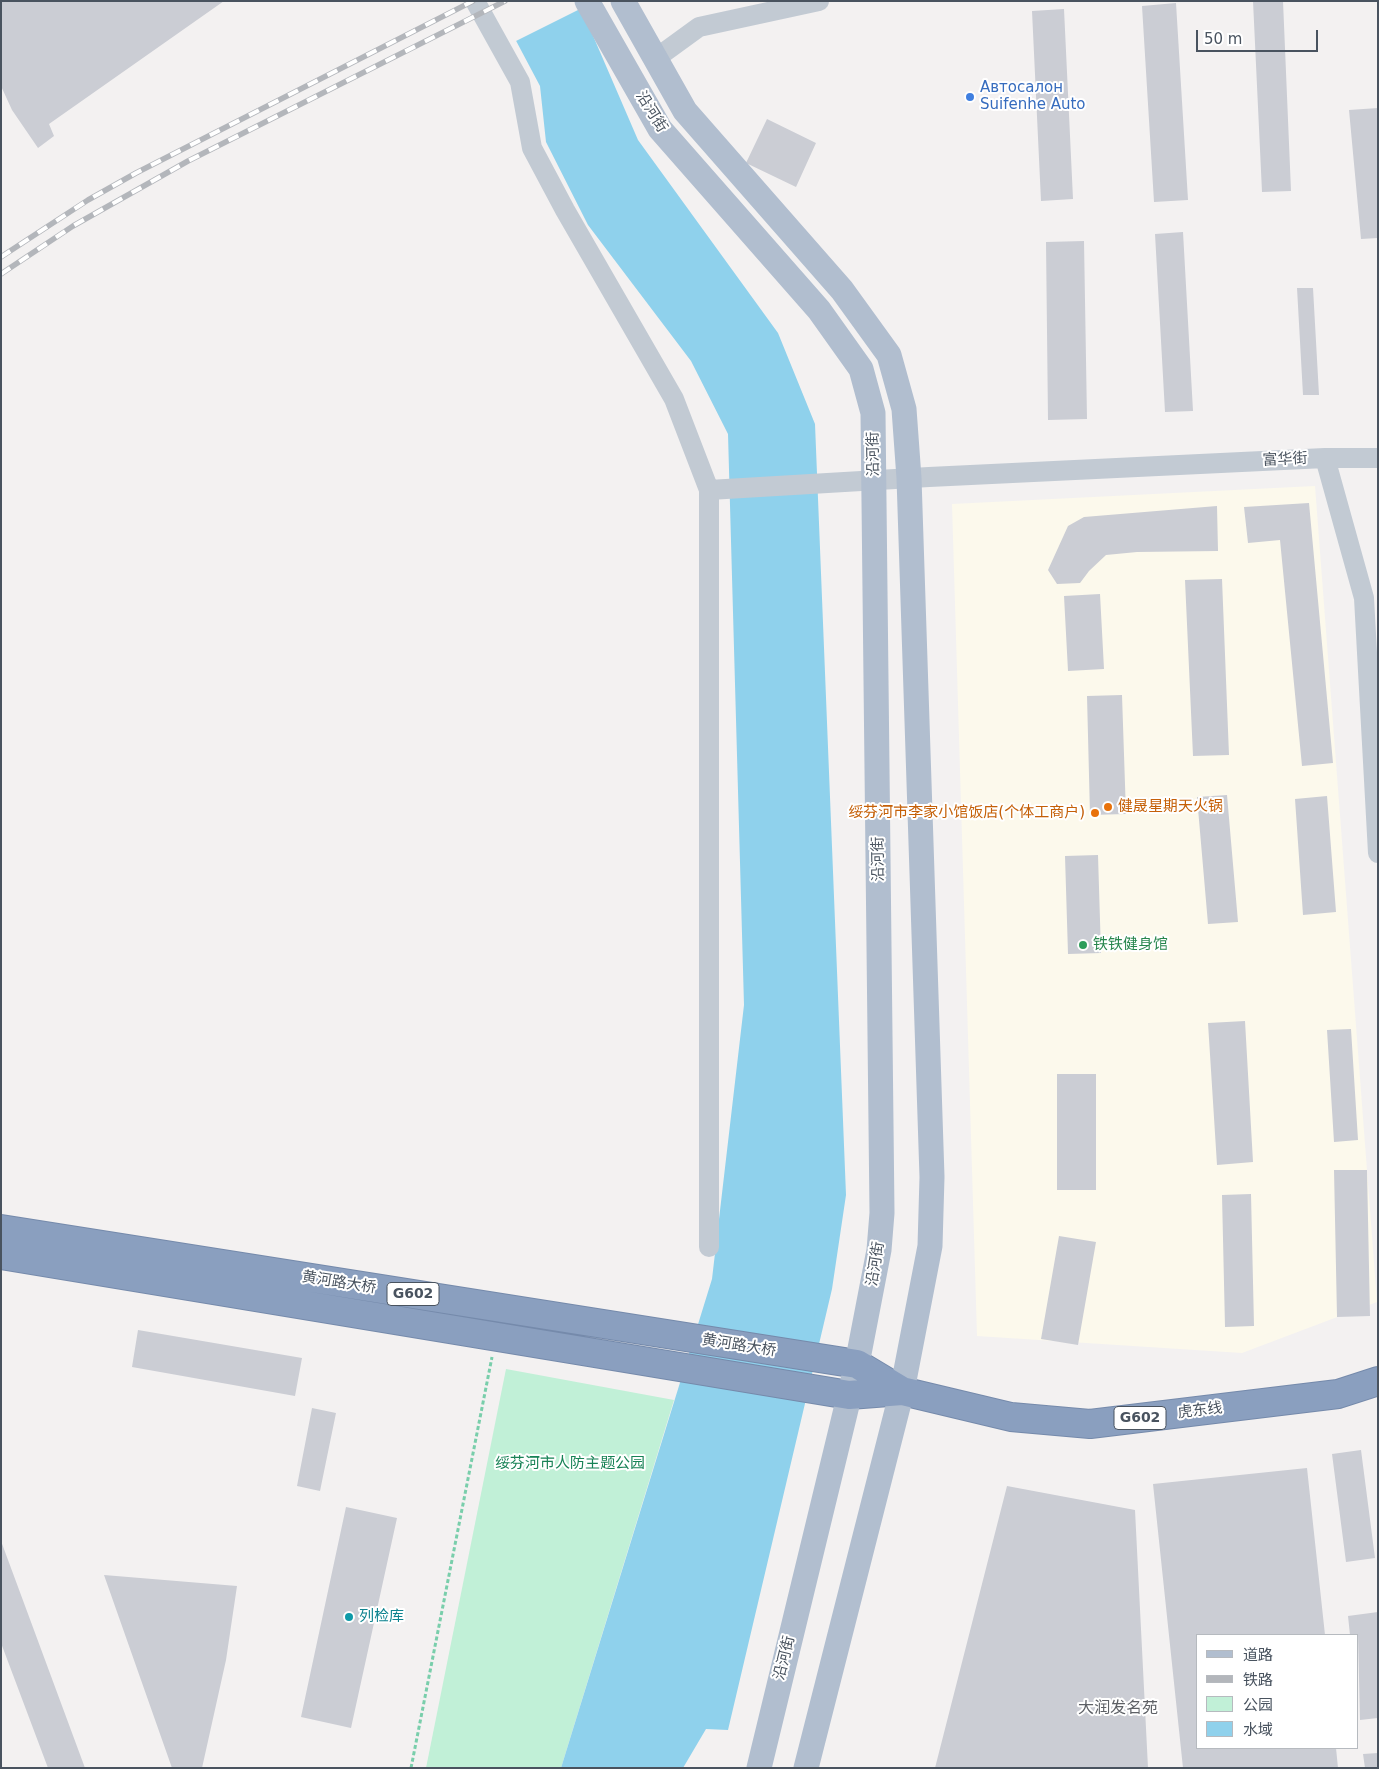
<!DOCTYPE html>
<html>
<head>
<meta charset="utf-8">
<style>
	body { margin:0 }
	#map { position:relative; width:1379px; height:1769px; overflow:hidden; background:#f3f1f1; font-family:"DejaVu Sans","Noto Sans SC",sans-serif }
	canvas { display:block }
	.frame { position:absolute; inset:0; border:2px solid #49535f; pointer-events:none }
	.legend { position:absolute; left:1196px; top:1634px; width:162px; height:115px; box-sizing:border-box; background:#fff; border:1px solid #b6babf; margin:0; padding:6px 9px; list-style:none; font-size:15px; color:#49535f }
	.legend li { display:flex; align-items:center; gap:10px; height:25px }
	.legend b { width:25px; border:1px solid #b6babf }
	.scale { position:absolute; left:1196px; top:30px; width:122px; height:22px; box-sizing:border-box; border:2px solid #49535f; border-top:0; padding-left:6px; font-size:15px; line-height:18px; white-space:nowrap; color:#49535f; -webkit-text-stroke:4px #fff; paint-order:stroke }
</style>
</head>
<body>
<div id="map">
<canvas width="1379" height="1769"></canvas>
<div class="frame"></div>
<ul class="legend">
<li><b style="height:6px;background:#b1becf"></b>道路</li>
<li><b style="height:6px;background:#b3b6bb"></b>铁路</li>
<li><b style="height:14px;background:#c1f0d7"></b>公园</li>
<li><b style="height:14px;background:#8fd1ec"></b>水域</li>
</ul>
<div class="scale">50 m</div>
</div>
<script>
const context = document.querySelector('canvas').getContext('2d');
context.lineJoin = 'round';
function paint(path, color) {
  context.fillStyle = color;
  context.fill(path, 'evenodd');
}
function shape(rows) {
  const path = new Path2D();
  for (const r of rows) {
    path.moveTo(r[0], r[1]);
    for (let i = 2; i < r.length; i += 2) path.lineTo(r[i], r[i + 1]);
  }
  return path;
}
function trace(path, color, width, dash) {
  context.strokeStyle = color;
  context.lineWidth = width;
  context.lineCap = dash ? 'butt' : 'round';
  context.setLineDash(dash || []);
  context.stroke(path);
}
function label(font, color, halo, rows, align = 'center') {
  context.font = font + ' "DejaVu Sans","Noto Sans SC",sans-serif';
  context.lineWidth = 4;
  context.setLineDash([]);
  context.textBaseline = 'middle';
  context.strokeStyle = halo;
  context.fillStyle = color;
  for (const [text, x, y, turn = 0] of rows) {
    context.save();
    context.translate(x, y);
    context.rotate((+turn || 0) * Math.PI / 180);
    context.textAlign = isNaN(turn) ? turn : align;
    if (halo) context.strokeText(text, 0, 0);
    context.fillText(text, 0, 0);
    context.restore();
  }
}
paint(shape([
	[1315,486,1377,1302,1242,1353,977,1336,952,504]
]), '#fcf9ec');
paint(shape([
	[506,1369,674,1400,561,1768,426,1768]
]), '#c1f0d7');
paint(shape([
	[495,1,578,1,638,140,778,333,815,424,846,1195,832,1289,728,1730,706,1729,683,1768,561,1768,712,1279,744,1005,728,434,691,361,588,225,546,142,540,86]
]), '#8fd1ec');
paint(shape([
	[492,1,581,1,584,7,514,42]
]), '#f3f1f1');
paint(shape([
	[1,1,224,1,49,124,54,136,38,148,12,110,1,86],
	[1253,1,1283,1,1291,191,1262,192],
	[1176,3,1188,200,1154,202,1142,6],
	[1064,9,1073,199,1041,201,1032,11],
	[1378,108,1378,238,1361,239,1349,110],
	[767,119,816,143,796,187,746,163],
	[1183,232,1193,411,1165,412,1155,234],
	[1084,241,1087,419,1048,420,1046,242],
	[1297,288,1313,288,1319,395,1303,395],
	[1309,503,1333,763,1302,766,1280,540,1248,543,1244,507],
	[1217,506,1218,551,1137,552,1106,555,1089,571,1080,583,1057,584,1048,570,1068,526,1084,517],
	[1222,579,1229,755,1193,756,1185,580],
	[1100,594,1104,669,1068,671,1064,596],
	[1122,695,1126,814,1090,815,1087,696],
	[1227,795,1238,922,1208,924,1197,797],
	[1327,796,1336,912,1303,915,1295,799],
	[1098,855,1101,953,1068,954,1065,856],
	[1245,1021,1253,1162,1217,1165,1208,1023],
	[1351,1029,1358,1140,1334,1142,1327,1030],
	[1057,1074,1096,1074,1096,1190,1057,1190],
	[1334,1170,1367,1170,1370,1316,1337,1317],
	[1251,1194,1254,1326,1225,1327,1222,1195],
	[1059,1236,1096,1242,1078,1345,1041,1339],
	[138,1330,302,1358,295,1396,132,1367],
	[312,1408,336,1413,320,1491,297,1486],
	[1361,1450,1375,1558,1346,1562,1332,1454],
	[1307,1468,1325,1635,1198,1635,1198,1748,1336,1748,1338,1768,1183,1768,1153,1484],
	[1007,1486,1135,1510,1148,1768,935,1768],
	[346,1507,397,1518,351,1728,301,1717],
	[1,1541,85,1768,48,1768,1,1643],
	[104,1575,237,1586,226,1660,202,1768,172,1768],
	[1378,1612,1378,1718,1360,1720,1358,1635,1350,1635,1348,1616],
	[1378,1753,1378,1768,1365,1768,1363,1754]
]), '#cbcdd4');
const highway = shape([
	[1,1229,857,1364,902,1391,849,1395,1,1255],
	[902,1391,1011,1417,1090,1424,1338,1394,1378,1381]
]);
trace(highway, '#758aab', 30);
trace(shape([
	[411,1768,492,1357]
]), '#79ceab', 3, [4, 2.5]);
trace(shape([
	[475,1,520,82,532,148,565,210,674,399,709,490,709,1247],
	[655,59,699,27,819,1],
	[1325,458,1378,458],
	[709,490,929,477,1325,458,1364,598,1378,853]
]), '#c2cad3', 20);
trace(shape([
	[587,1,660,129,819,310,861,369,873,413,882,1213,879,1250,857,1364,759,1768],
	[623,1,685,111,842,290,889,355,904,409,909,478,932,1177,930,1246,902,1391,806,1768]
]), '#b1becf', 25);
trace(highway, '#8a9fbf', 28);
const rail = shape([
	[1,257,88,200,136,173,473,1],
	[1,274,73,226,188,161,505,1]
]);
trace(rail, '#b3b6bb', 5.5);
trace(rail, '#fff', 4, [11]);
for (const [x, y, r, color] of [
	[970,97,5,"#3f7fe0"],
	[1108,807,5,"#e8710a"],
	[1095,813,5,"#e8710a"],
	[1083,945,5,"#2e9e5b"],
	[349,1617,5,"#0f9aa8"]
]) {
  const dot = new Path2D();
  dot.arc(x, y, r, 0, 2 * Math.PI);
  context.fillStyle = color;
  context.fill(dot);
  trace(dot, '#fff', 2);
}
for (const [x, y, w] of [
	[413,1294,52],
	[1140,1418,52]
]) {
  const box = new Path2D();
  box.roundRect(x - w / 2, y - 11.5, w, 23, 4);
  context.fillStyle = '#fff';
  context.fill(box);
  trace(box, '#49535f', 1);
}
label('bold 14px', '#49535f', null, [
	["G602",413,1294],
	["G602",1140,1418]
]);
label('15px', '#366cbe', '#fff', [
	["Автосалон",980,88],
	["Suifenhe Auto",980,105]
], 'left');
label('15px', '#49535f', '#fff', [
	["沿河街",651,112,58],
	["沿河街",874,454,-91],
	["富华街",1285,460,-3],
	["沿河街",879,859,-91],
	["沿河街",876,1264,-81],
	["黄河路大桥",339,1283,9],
	["黄河路大桥",739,1346,9],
	["虎东线",1200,1411,-7],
	["沿河街",785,1658,-76]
]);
label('15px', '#c56008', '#fff', [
	["健晟星期天火锅",1118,807],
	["绥芬河市李家小馆饭店(个体工商户)",1085,813,"right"]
], 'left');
label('15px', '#27864d', '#fff', [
	["铁铁健身馆",1093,945]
], 'left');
label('15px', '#188256', '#fff', [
	["绥芬河市人防主题公园",570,1464]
]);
label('15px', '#0d838f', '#fff', [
	["列检库",359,1617]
], 'left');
label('16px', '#5e6166', '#fff', [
	["大润发名苑",1118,1709]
]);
</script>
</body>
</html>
